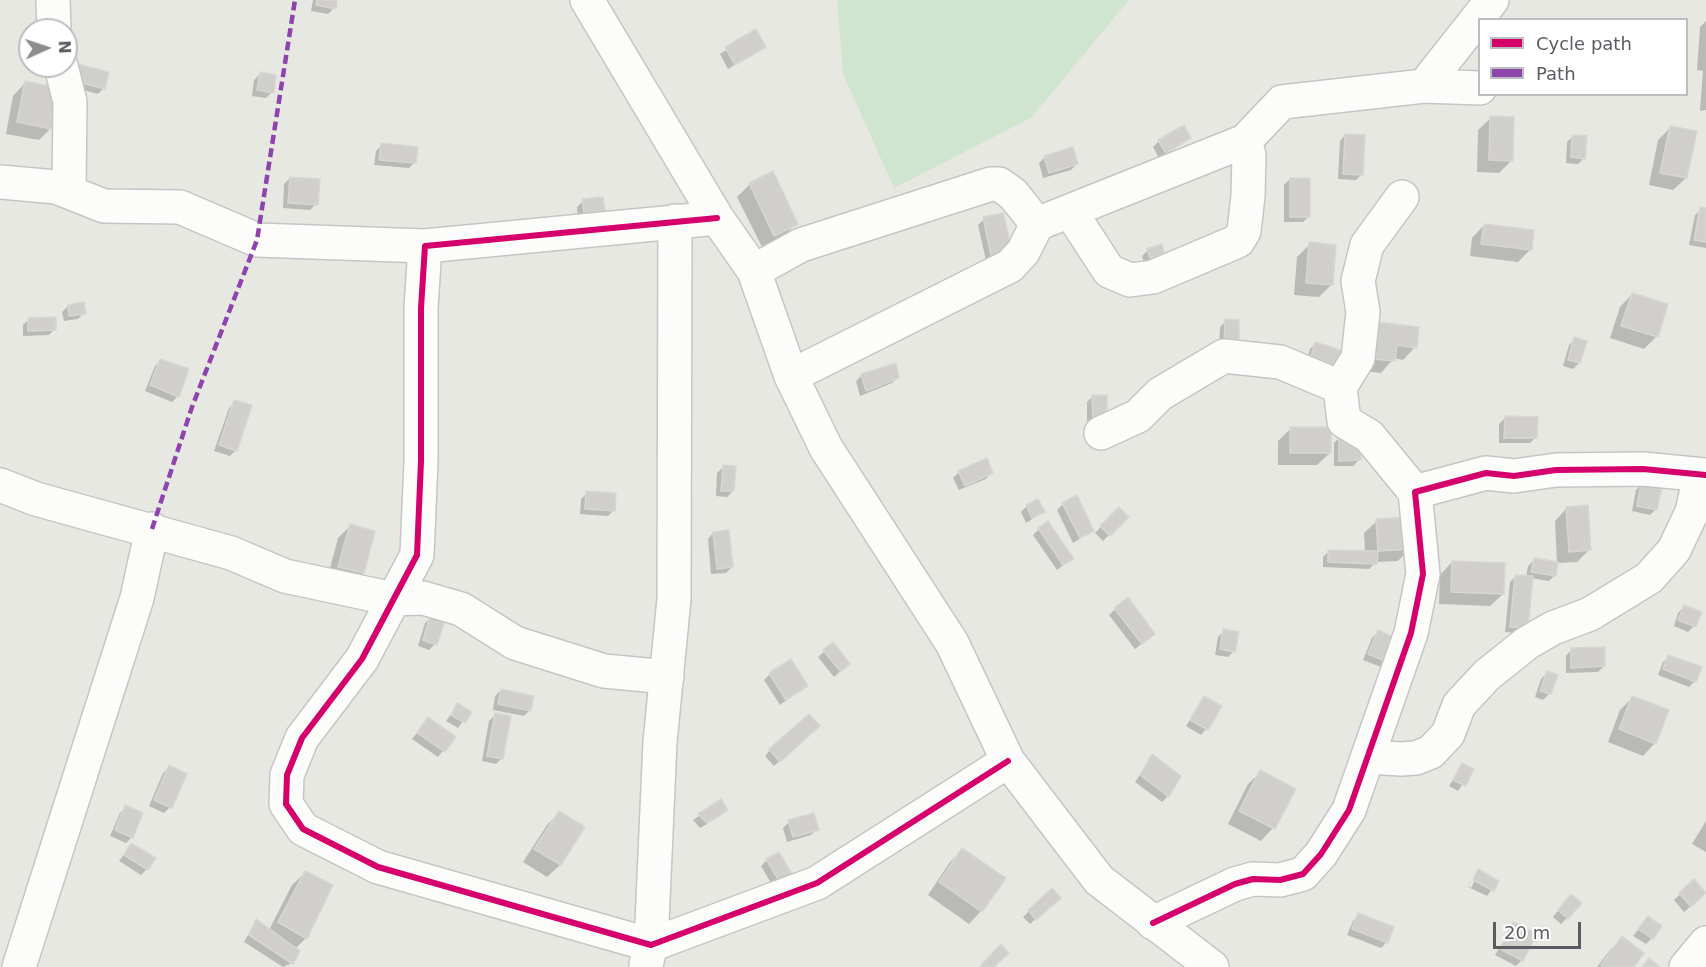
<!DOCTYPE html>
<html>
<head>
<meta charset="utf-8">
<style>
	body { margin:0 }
	#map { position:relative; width:1706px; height:967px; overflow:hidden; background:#e8e8e3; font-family:"DejaVu Sans",sans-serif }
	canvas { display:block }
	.legend { position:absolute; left:1478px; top:18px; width:210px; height:78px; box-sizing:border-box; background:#fff; border:2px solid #bdbebf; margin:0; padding:8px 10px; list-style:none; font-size:18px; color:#595c60 }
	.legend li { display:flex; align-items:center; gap:12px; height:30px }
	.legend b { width:30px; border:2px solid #bdbebf }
	.north { position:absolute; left:18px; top:18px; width:60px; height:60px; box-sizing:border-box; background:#fff; border:2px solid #bdbebf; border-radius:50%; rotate:87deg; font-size:16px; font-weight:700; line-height:24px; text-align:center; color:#595c60 }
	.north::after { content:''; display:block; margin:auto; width:21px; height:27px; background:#8b8d8e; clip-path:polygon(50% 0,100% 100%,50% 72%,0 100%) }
	.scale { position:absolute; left:1493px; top:922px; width:88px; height:27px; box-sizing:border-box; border:3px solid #595c60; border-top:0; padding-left:8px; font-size:18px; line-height:21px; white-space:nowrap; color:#595c60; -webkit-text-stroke:4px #fff; paint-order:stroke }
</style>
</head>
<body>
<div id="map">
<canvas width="1706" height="967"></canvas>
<ul class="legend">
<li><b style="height:8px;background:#d6006c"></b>Cycle path</li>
<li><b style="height:8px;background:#8e44ad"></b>Path</li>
</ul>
<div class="north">N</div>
<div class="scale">20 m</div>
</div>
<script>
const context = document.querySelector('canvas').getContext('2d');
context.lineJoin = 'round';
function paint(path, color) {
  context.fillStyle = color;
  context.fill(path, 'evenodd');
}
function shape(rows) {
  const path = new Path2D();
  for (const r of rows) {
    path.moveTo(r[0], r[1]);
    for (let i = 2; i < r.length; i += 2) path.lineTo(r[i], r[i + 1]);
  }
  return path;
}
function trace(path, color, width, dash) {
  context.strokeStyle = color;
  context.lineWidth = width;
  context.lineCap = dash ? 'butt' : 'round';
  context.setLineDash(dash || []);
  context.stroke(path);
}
paint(shape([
	[837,0,1129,0,1031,118,894,188,843,74]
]), '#d0e5cf');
paint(shape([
	[313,0,336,0,334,8,328,14,311,11],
	[1706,21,1706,110,1700,111,1703,71,1697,70,1700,27],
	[756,31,764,47,728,69,720,54],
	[108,73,104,88,98,94,61,84],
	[260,74,272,92,266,98,252,96,254,80],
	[25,83,51,128,39,140,6,134,13,96],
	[1491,118,1512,160,1499,173,1477,172,1478,130],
	[1670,128,1686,178,1673,190,1649,185,1658,140],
	[1345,135,1362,174,1356,180,1338,179,1340,141],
	[1573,136,1584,158,1578,164,1566,163,1567,142],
	[1189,138,1159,158,1153,147,1159,141],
	[382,145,415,162,409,168,374,165,376,151],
	[1045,157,1077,164,1071,170,1043,178,1039,163],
	[772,173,797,223,784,236,762,247,737,197,749,185],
	[290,178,316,204,310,210,283,208,284,184],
	[1290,179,1309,216,1303,222,1284,222,1284,185],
	[583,201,603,211,597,217,578,218,577,207],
	[1701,209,1706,210,1706,248,1689,245,1695,215],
	[984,219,1011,254,987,265,978,225],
	[1484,225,1530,250,1518,262,1470,256,1472,238],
	[1310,244,1331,285,1319,297,1294,295,1297,257],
	[1148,250,1162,253,1156,259,1144,263,1142,256],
	[1632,294,1666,305,1656,337,1644,349,1610,338,1620,307],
	[68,306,84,313,78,319,64,321,62,312],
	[29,319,55,329,49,335,23,336,23,325],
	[1226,321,1238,321,1219,354,1220,327],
	[1365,336,1415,347,1403,360,1394,358,1381,373,1361,371],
	[1575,339,1579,363,1573,369,1563,366,1569,345],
	[1315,344,1349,354,1305,366,1310,349],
	[161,360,178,396,172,402,145,391,155,366],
	[862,375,898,377,892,383,860,396,856,381],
	[1093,396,1105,419,1087,425,1087,402],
	[235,402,236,450,230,456,214,451,229,408],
	[1505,418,1536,437,1530,443,1499,443,1499,424],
	[1291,428,1330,453,1317,465,1278,465,1278,441],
	[1340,437,1359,460,1353,466,1334,466,1334,443],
	[723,467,733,491,727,497,716,496,717,473],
	[959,472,991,473,986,479,959,490,953,478],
	[1642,484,1656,509,1650,515,1632,511,1636,490],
	[587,493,614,510,608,516,580,514,581,499],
	[1063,504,1092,531,1073,543,1057,510],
	[1027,506,1043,512,1026,523,1021,512],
	[1567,508,1590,549,1577,562,1556,563,1555,575,1549,581,1531,578,1520,633,1505,632,1510,582,1516,576,1526,577,1528,566,1534,560,1557,563,1555,521],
	[1119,509,1127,517,1103,541,1095,533],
	[1377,521,1410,548,1398,561,1376,562,1369,569,1323,567,1323,557,1329,551,1365,552,1364,533],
	[350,526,363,573,350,585,327,579,338,538],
	[1039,529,1072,558,1057,570,1033,535],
	[713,533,732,567,726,573,711,574,708,539],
	[1452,562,1503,594,1490,606,1439,604,1440,575],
	[1684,607,1694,626,1688,632,1674,626,1678,613],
	[1115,609,1148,639,1135,649,1109,615],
	[431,617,435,644,429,650,418,646,425,623],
	[1224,631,1234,651,1228,657,1215,655,1218,637],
	[1378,632,1387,661,1381,667,1363,660,1372,638],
	[833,644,843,669,834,677,818,657],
	[1571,650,1604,666,1598,672,1566,673,1566,656],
	[1669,657,1695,681,1689,687,1658,675,1663,662],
	[1547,673,1556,676,1549,694,1543,700,1535,697,1541,679],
	[770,674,806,686,780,705,764,680],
	[501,690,530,710,524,716,493,710,495,696],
	[1633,697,1655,743,1643,756,1608,742,1620,710],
	[1204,698,1206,729,1201,735,1186,726],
	[458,705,470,712,458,728,446,721],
	[495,715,502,758,496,764,482,761,489,721],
	[428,719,454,737,438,757,412,739],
	[812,732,774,766,765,756,770,750],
	[1153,756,1168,796,1162,802,1135,782],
	[1462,765,1472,770,1458,791,1449,786],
	[169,767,170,807,164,813,149,806,163,773],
	[1261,772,1273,828,1261,841,1228,824,1248,784],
	[721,801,726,810,720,816,700,828,693,820],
	[126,807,132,837,126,843,110,836,120,813],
	[559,813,583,828,560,865,547,877,523,862,547,825],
	[1706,821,1706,852,1692,844],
	[789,822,817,829,811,835,787,842,783,828],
	[131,845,147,869,141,875,119,861],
	[962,850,981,911,969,924,928,895,950,862],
	[767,860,793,879,776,892,761,866],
	[1479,871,1497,882,1487,896,1468,887,1473,877,1468,886,1471,888,1477,876,1473,876],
	[305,873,306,938,295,949,298,951,292,963,283,967,244,942,256,921,269,930,292,885],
	[1694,881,1699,899,1684,912,1674,900],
	[1052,890,1053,903,1030,924,1023,917],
	[1565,902,1567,918,1561,924,1553,917],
	[1359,915,1387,942,1381,948,1347,935,1353,921],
	[1514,924,1522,960,1516,966,1495,955],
	[1643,924,1652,938,1646,944,1633,936],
	[1622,938,1632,967,1597,967,1610,950]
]), '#0003');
const building = shape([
	[317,0,337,0,336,9,316,5,317,0],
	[756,29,766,47,735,65,725,47,756,29],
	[70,62,109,72,105,89,66,79,70,62],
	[260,72,276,75,274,93,257,90,260,72],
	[25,81,60,88,52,129,17,122,25,81],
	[1490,116,1514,117,1513,161,1489,160,1490,116],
	[1184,125,1191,138,1166,153,1158,140,1184,125],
	[1670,126,1697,131,1687,178,1660,173,1670,126],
	[1345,134,1365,135,1363,175,1343,174,1345,134],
	[1572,135,1587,136,1585,159,1571,157,1572,135],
	[381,143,418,147,416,163,379,160,381,143],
	[1073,147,1078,164,1049,173,1044,156,1073,147],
	[773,171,798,224,774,236,749,183,773,171],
	[290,177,320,179,318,205,288,203,290,177],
	[1290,178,1310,178,1310,217,1290,217,1290,178],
	[603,197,605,211,584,213,582,199,603,197],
	[1700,207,1706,208,1706,242,1694,240,1700,207],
	[1003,213,1013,255,992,260,983,217,1003,213],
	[1484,224,1534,230,1532,250,1481,244,1484,224],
	[1309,242,1336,245,1333,285,1306,283,1309,242],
	[1162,244,1164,253,1150,258,1147,249,1162,244],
	[1632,293,1668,304,1658,337,1621,326,1632,293],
	[84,302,86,314,69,316,68,305,84,302],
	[56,317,56,330,28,331,28,318,56,317],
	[1225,319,1239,320,1239,349,1224,349,1225,319],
	[1377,322,1419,327,1417,348,1397,345,1395,361,1373,359,1377,322],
	[1574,337,1587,341,1580,363,1568,360,1574,337],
	[1315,342,1350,353,1345,371,1310,360,1315,342],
	[160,359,189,369,179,397,150,385,160,359],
	[896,363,899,378,866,391,861,374,896,363],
	[1092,395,1107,395,1107,420,1093,420,1092,395],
	[234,400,252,405,237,451,219,445,234,400],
	[1505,416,1538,417,1537,438,1504,438,1505,416],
	[1290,427,1331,427,1331,453,1290,453,1290,427],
	[1339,436,1360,436,1361,460,1339,461,1339,436],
	[987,458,993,473,965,486,958,471,987,458],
	[723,465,736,466,734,491,721,491,723,465],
	[1641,483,1662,486,1657,510,1637,506,1641,483],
	[586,491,616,493,615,511,585,509,586,491],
	[1077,495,1094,531,1080,538,1062,503,1077,495],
	[1038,499,1045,512,1032,518,1026,505,1038,499],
	[1588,505,1591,550,1569,552,1566,507,1588,505],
	[1119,507,1129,517,1110,536,1100,526,1119,507],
	[1410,517,1412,549,1378,551,1376,519,1410,517],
	[1048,521,1074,559,1063,565,1038,528,1048,521],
	[350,524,375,531,364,573,338,567,350,524],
	[729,530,733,567,717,569,713,532,729,530],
	[1328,550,1378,551,1377,564,1328,562,1328,550],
	[1534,558,1558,562,1556,576,1531,572,1534,558],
	[1452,561,1505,563,1504,594,1451,592,1452,561],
	[1515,575,1533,576,1528,628,1510,627,1515,575],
	[1128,597,1155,634,1142,644,1114,608,1128,597],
	[1684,605,1702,612,1696,627,1678,620,1684,605],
	[430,616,445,620,437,645,423,640,430,616],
	[1223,629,1239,632,1235,652,1220,649,1223,629],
	[1378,630,1398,639,1388,662,1368,654,1378,630],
	[833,642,850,664,841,672,823,650,833,642],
	[1605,647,1605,666,1571,668,1571,648,1605,647],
	[1668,655,1702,667,1696,682,1663,669,1668,655],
	[791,659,808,686,786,700,769,673,791,659],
	[1547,671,1558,675,1551,694,1540,691,1547,671],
	[501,689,534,696,531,711,498,704,501,689],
	[1204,696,1222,706,1208,730,1190,720,1204,696],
	[1632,696,1669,710,1656,744,1619,729,1632,696],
	[457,703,472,712,465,723,451,715,457,703],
	[495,713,511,716,503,759,487,756,495,713],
	[809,714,820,726,780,762,769,749,809,714],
	[428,717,456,737,445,752,417,733,428,717],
	[1152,754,1181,776,1169,797,1140,775,1152,754],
	[1462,763,1474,769,1466,786,1453,780,1462,763],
	[169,765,187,774,172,808,154,800,169,765],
	[1260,770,1296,789,1275,829,1239,811,1260,770],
	[721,799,728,810,707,823,698,814,721,799],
	[125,805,143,813,133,838,115,830,125,805],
	[559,811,585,827,561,865,534,849,559,811],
	[814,813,819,830,793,837,788,820,814,813],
	[131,843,156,858,148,870,124,855,131,843],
	[962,848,1006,878,982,912,939,882,962,848],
	[779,852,795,879,783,887,766,859,779,852],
	[1478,869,1499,881,1494,891,1473,880,1478,869],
	[305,871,333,885,307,939,278,922,305,871],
	[1694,879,1706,893,1691,907,1679,893,1694,879],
	[1052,888,1061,898,1036,920,1028,910,1052,888],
	[1571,894,1582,903,1568,919,1558,910,1571,894],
	[1358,913,1394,927,1388,943,1352,929,1358,913],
	[1648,916,1662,926,1653,939,1638,929,1648,916],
	[256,919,300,951,293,964,249,935,256,919],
	[1513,922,1537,934,1523,961,1500,949,1513,922],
	[1622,936,1644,953,1634,967,1604,967,1601,965,1622,936],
	[1001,944,1009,953,994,967,979,967,1001,944],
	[1649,958,1660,967,1642,967,1649,958]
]);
paint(building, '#d0cfcc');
trace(building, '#d8d6d2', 1.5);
const street = shape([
	[53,0,54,30],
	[587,0,717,218,754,271,791,376,826,448,952,643,1008,761,1099,880,1212,967],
	[61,66,70,102,69,191],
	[1424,86,1492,0],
	[0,182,56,187,104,206,180,207,257,240,425,246],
	[1402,197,1367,245,1358,281,1363,312,1358,358,1340,387,1344,421,1369,436,1415,492],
	[1070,211,1109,271,1130,280,1153,277,1238,241,1244,231,1248,196,1249,155,1245,141],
	[717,218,425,246,421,308,421,461,417,555,362,659,302,738,287,775,286,804,303,829,378,867,651,945,817,883,1008,761],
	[754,271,801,245,991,184,999,184,1013,194,1037,224,1245,141,1282,102,1424,86,1480,88],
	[791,376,1010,266,1023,252,1037,224],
	[1101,433,1138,416,1160,394,1224,356,1280,362,1340,387],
	[0,485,36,499,231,553,285,576,393,599,423,598,461,609,515,643,604,671,667,677],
	[1368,757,1401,759,1416,758,1431,752,1448,734,1459,705,1487,675,1527,643,1553,628,1590,614,1649,578,1674,550,1692,512,1697,489,1704,475],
	[1153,923,1235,884,1253,879,1280,880,1303,874,1321,854,1349,810,1411,633,1423,574,1415,492,1486,473,1514,476,1556,470,1643,469,1706,475],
	[646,965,651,945,660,742,674,599,675,221],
	[19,967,137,598,152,529],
	[1686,967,1706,943]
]);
trace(street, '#c5c5c5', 36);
trace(street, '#fcfcfb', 33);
trace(shape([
	[152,529,192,407,257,240,295,0]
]), '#8e44ad', 4.5, [9, 4.5]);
trace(shape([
	[717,218,425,246,421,308,421,461,417,555,362,659,302,738,287,775,286,804,303,829,378,867,651,945,817,883,1008,761],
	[1153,923,1235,884,1253,879,1280,880,1303,874,1321,854,1349,810,1411,633,1423,574,1415,492,1486,473,1514,476,1556,470,1643,469,1706,475]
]), '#d6006c', 6);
</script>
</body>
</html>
